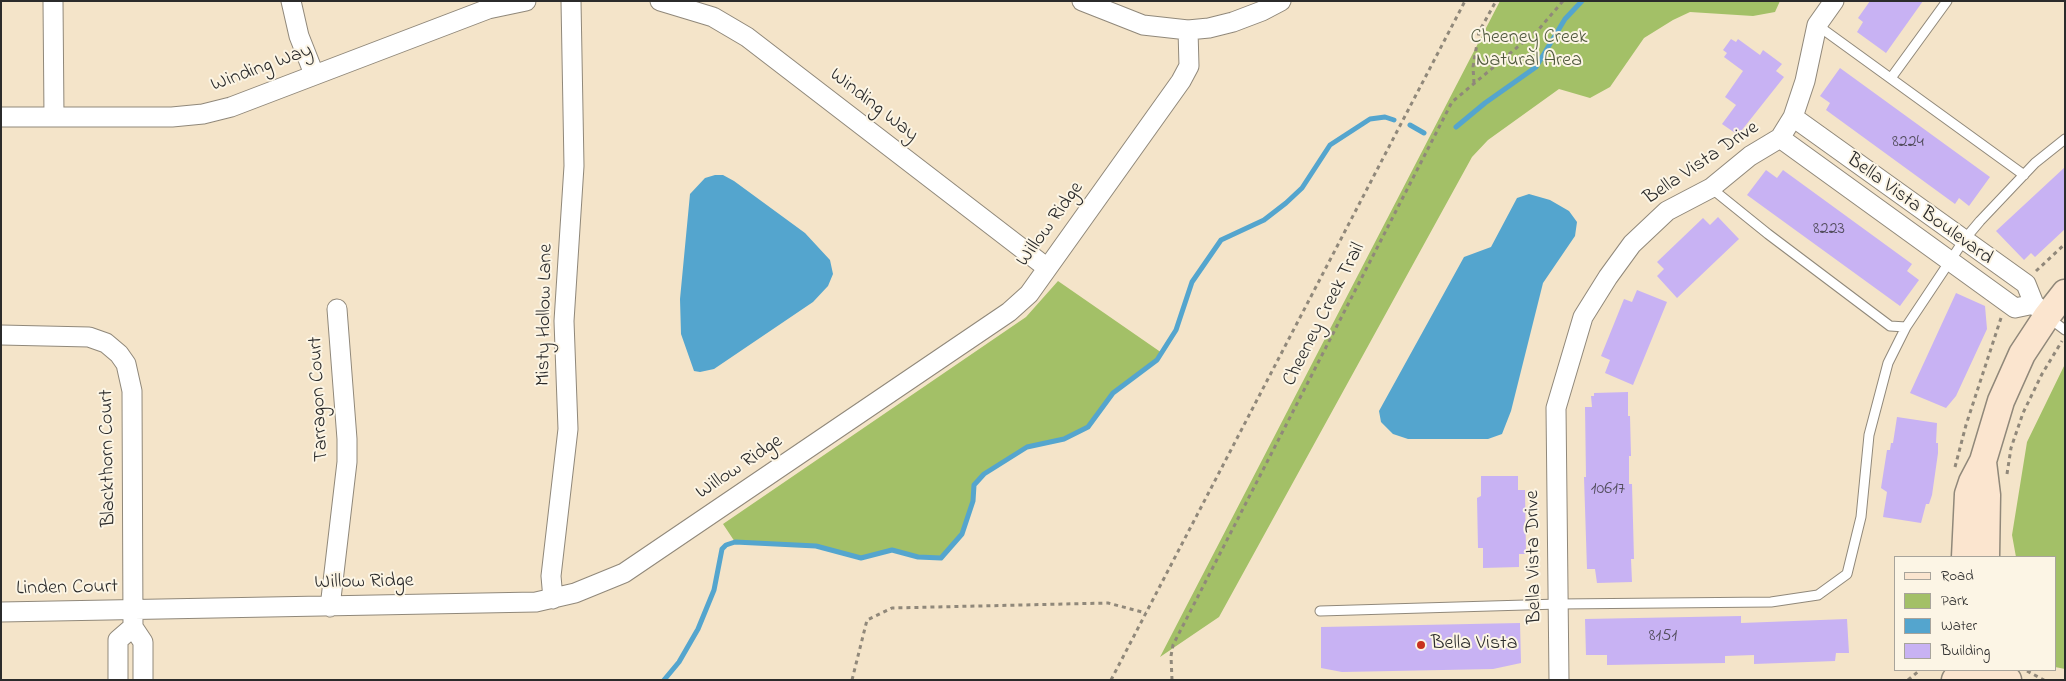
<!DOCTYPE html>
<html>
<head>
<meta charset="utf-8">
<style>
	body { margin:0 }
	#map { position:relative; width:2066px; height:681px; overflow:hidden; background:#f4e4c9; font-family:"Indie Flower",sans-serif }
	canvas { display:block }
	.frame { position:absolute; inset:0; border:2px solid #2b2b2b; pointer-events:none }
	.legend { position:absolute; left:1894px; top:556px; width:162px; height:115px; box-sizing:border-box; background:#fcf5e5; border:1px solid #a8a49b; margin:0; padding:6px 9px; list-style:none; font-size:15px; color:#2b2b2b }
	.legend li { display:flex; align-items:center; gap:10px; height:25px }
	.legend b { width:25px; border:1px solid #a8a49b }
</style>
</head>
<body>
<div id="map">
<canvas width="2066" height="681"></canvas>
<div class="frame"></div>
<ul class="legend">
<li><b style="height:6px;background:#fbe5cf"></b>Road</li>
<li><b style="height:14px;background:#a3c067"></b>Park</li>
<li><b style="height:14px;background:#54a5ce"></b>Water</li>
<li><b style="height:14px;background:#c8b2f3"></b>Building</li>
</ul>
</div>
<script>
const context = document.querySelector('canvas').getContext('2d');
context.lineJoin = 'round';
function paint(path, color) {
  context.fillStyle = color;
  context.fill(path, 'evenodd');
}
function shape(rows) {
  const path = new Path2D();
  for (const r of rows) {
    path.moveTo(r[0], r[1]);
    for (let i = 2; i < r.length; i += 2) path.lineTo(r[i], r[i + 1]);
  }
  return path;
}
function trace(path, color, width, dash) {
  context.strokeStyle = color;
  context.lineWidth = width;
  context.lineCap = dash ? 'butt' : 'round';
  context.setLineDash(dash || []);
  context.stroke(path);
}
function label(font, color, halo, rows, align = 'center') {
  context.font = font + ' "Indie Flower",sans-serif';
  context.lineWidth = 4;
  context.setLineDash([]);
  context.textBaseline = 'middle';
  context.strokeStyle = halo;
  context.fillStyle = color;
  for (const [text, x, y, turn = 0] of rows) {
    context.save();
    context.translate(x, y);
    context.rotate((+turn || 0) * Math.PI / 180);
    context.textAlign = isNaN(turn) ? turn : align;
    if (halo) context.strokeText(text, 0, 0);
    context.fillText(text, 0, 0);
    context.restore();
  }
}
paint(shape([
	[1500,1,1780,1,1775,12,1753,16,1690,12,1673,20,1644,38,1610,87,1590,98,1559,89,1488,140,1472,157,1219,617,1160,657],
	[1058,281,1162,353,1145,370,1113,393,1088,427,1064,439,1027,447,984,474,974,485,973,501,962,534,941,558,918,557,892,550,861,558,826,547,735,542,723,524,1026,317],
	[2065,364,2065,669,2055,667,2055,557,2016,557,2012,535,2027,442]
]), '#a3c067');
paint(shape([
	[715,175,723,175,734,181,805,233,830,260,833,274,828,286,813,302,714,369,700,372,694,371,681,334,680,299,690,194,705,178],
	[1529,194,1550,200,1569,211,1577,222,1575,236,1543,283,1511,411,1502,434,1488,439,1408,439,1393,434,1381,422,1379,411,1464,257,1491,247,1517,198]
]), '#54a5ce');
trace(shape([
	[1410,125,1424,133],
	[1456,127,1485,103,1536,67,1565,19,1582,1],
	[664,680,679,662,698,629,714,590,722,549,726,545,735,542,816,546,861,558,892,550,918,557,941,558,962,534,973,501,974,485,984,474,1027,447,1064,439,1088,427,1113,393,1157,360,1176,330,1192,282,1221,240,1264,220,1286,203,1302,188,1330,145,1370,119,1385,117,1394,120]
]), '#54a5ce', 5);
paint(shape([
	[1870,1,1923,1,1886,53,1857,32,1863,22,1858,18],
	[1731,39,1736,42,1738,39,1760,55,1763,50,1782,64,1776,71,1784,77,1738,135,1722,124,1736,105,1725,97,1743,71,1724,57,1727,53,1723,50],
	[1840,68,1990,177,1969,206,1959,198,1955,204,1826,110,1830,103,1820,96],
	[2065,167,2065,229,2035,257,2031,253,2024,260,1996,231],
	[1766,170,1777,178,1783,170,1912,264,1907,271,1919,280,1900,306,1747,195],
	[1718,217,1739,239,1677,298,1657,276,1664,269,1657,262,1703,218,1710,225],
	[1637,290,1667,302,1633,385,1605,373,1610,360,1601,356,1624,299,1632,302],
	[1956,293,1985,306,1987,329,1956,396,1946,408,1910,393],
	[1628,392,1628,416,1630,416,1631,456,1629,456,1629,484,1632,484,1634,559,1631,559,1632,582,1597,583,1595,569,1587,569,1584,477,1586,477,1585,407,1592,407,1591,396,1594,396,1594,393],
	[1897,417,1937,423,1936,443,1938,443,1938,453,1932,495,1929,504,1926,504,1921,523,1883,517,1887,492,1881,488,1887,450,1890,450,1891,443,1893,443],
	[1481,476,1518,476,1518,490,1525,490,1526,554,1519,554,1519,567,1483,568,1483,548,1478,548,1477,498,1481,496],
	[1741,616,1741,623,1847,619,1849,653,1836,653,1835,661,1754,664,1754,655,1725,656,1725,663,1607,665,1607,655,1586,655,1585,619],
	[1520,623,1521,663,1493,669,1342,672,1321,668,1321,627]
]), '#c8b2f3');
const lane = shape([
	[1817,25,2024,175],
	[1891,78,1947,1],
	[1711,188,1768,234,1890,326,1906,327,1964,240,1980,221,2035,163,2065,139],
	[2049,318,2065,330],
	[1320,611,1559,604,1771,602,1818,595,1847,574,1861,517,1869,435,1888,363,1906,327]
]);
const street = shape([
	[53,1,54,117],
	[291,1,299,36,314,74],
	[660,1,713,17,747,37,1046,267],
	[1082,1,1143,25,1188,30,1209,28,1233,22,1262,11,1281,1],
	[1,117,172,117,203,114,231,107,488,9,526,1],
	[1793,117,2026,284,2034,304,2047,316],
	[1780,138,2015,308,2034,304],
	[1,335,89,337,106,343,119,354,126,364,132,391,133,627],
	[553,599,551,576,568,429,564,321,574,166,571,1],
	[330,607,347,462,347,439,337,309],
	[1,612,536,602,575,593,624,573,1009,312,1029,294,1181,81,1189,66,1188,30],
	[118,680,118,640,133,627,143,642,143,680],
	[1559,680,1556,408,1583,317,1608,277,1632,244,1667,211,1711,188,1750,156,1780,138,1793,117,1805,81,1817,25,1834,1]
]);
const secondary = shape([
	[1983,462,1987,495,1986,557],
	[1965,557,1968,494,1972,482,1983,461,2001,401,2022,354,2047,316,2065,293],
	[1955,680,1965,675,1981,672,1997,674,2008,680]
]);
trace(lane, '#90887a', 11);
trace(street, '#90887a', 21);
trace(secondary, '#90887a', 29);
trace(shape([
	[1474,83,1473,67,1479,32,1496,1],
	[2036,271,2065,244],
	[1955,467,1966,425,2001,318],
	[2007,474,2011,448,2023,413,2042,374,2062,341],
	[2027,671,2044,680],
	[852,680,867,620,892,608,1108,603,1146,613],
	[1111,680,1465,1],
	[1172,680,1171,656,1173,645,1452,102,1539,29,1563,1],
	[1908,680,1920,670]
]), '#90887a', 3, [4, 4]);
trace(lane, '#fff', 9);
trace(street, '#fff', 19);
trace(secondary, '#fbe5cf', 26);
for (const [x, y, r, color] of [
	[1421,645,5,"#c8321e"]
]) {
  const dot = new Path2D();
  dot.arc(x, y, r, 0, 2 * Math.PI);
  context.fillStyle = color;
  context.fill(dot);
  trace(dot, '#fcf5e5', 2);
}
label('18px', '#524d5d', null, [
	["8224",1908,143],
	["8223",1829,230],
	["10617",1608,490],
	["8151",1663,637]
]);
label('20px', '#4f583d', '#fcf5e5', [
	["Cheeney Creek",1529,39],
	["Natural Area",1529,62]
]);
label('20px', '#2b2b2b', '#fcf5e5', [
	["Winding Way",262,69,-20],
	["Winding Way",873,106,38],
	["Bella Vista Drive",1702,164,-34],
	["Bella Vista Boulevard",1919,210,36],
	["Willow Ridge",1051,225,-54],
	["Misty Hollow Lane",546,315,-89],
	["Cheeney Creek Trail",1325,315,-63],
	["Tarragon Court",320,399,-93],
	["Blackthorn Court",109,458,-91],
	["Willow Ridge",740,468,-34],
	["Bella Vista Drive",1535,557,-91],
	["Willow Ridge",364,583,-1],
	["Linden Court",67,589,-1]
]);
label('20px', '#2b2b2b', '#fcf5e5', [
	["Bella Vista",1431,645]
], 'left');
</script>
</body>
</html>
